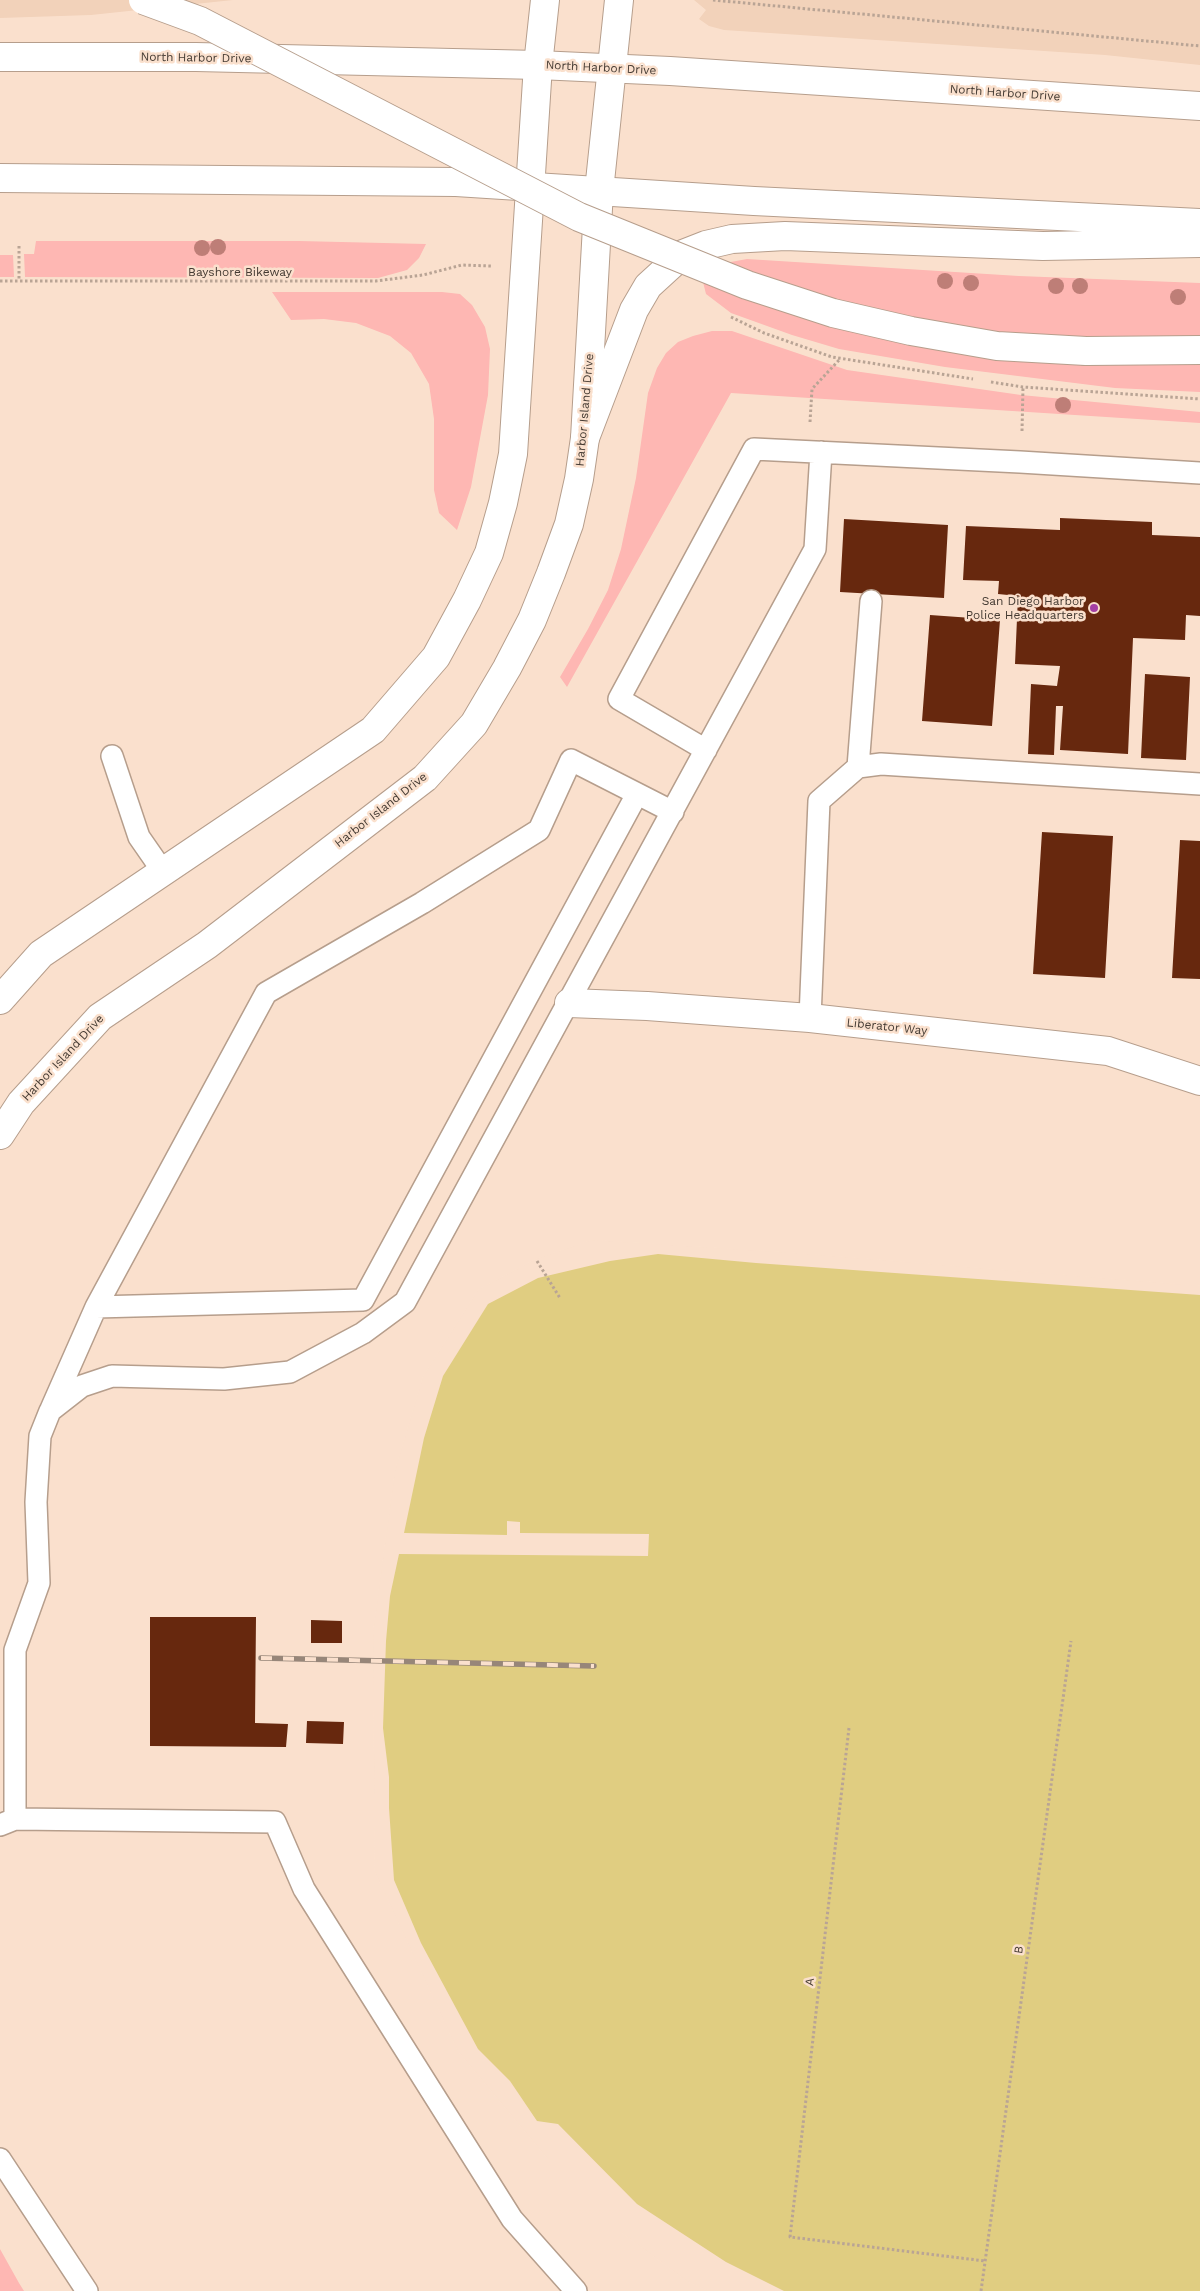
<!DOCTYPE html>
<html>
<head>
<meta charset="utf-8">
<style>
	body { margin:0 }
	canvas { display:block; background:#fae0cd }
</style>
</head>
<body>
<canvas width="1200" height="2291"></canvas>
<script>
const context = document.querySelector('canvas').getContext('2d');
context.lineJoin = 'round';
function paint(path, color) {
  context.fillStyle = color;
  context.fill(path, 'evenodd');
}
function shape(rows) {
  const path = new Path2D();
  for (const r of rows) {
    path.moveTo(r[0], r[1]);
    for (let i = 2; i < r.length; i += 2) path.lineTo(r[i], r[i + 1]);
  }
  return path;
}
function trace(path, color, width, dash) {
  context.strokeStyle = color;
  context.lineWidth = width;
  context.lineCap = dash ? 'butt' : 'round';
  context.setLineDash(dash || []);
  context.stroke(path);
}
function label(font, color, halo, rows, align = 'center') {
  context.font = font + ' "Work Sans",sans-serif';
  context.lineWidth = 5;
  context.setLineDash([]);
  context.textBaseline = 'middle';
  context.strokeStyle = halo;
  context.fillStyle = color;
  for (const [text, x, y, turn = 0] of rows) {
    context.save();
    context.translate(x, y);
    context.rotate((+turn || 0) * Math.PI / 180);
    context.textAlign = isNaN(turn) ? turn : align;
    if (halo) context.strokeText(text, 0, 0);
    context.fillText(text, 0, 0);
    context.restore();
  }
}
paint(shape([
	[0,0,233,0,91,15,0,18],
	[694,0,1200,0,1200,65,1105,55,724,30,709,26,699,19,706,10]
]), '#f2d2ba');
paint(shape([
	[36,241,299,241,426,244,419,258,407,270,378,278,25,277,24,254,34,254],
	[0,255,13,255,14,277,0,277],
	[747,259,1019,276,1200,283,1200,392,1115,388,945,367,839,349,792,335,731,313,706,294,702,278,720,264],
	[442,292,460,294,472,305,485,327,490,349,488,395,471,487,457,530,439,513,434,490,434,419,429,384,411,353,390,336,356,323,324,319,291,320,272,292],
	[712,331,732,331,847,370,1021,395,1200,412,1200,423,731,393,567,687,560,677,588,629,608,590,621,549,636,478,648,393,657,368,666,353,678,342,693,336],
	[0,2249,19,2283,24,2291,0,2291]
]), '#feb7b3');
paint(shape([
	[592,1242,1200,1289,1200,2291,716,2291,460,2049,378,1872,375,1633,398,1472,480,1292]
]), '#e0cd81');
paint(shape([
	[592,1240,795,1253,1200,1286,1200,1295,756,1263,658,1254,610,1261,538,1278,488,1304,443,1376,424,1438,404,1533,507,1535,507,1521,520,1522,520,1533,649,1534,648,1556,399,1554,390,1596,386,1641,383,1728,389,1777,389,1808,394,1880,421,1943,478,2049,510,2081,537,2121,558,2124,637,2204,726,2262,784,2291,709,2291,687,2281,621,2232,548,2159,458,2051,375,1872,373,1633,395,1471,423,1377,478,1290,536,1259]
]), '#fae0cd');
paint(shape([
	[1060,518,1152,522,1152,535,1200,537,1200,616,1186,615,1185,640,1133,638,1128,754,1060,750,1063,706,1056,706,1054,755,1028,754,1031,684,1057,686,1060,666,1015,664,1018,596,998,594,999,581,963,580,966,526,1060,530],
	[844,519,948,525,944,598,840,592],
	[930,615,1000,620,992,726,922,721],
	[1145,674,1190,677,1186,760,1141,758],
	[1042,832,1113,836,1105,978,1033,974],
	[1180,840,1200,841,1200,979,1172,978],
	[150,1617,256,1617,255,1723,288,1724,286,1747,150,1746],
	[311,1620,342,1621,342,1643,311,1643],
	[307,1721,344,1722,343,1744,306,1743]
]), '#67280e');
const lane = shape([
	[706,750,619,699,754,449,1020,462,1200,473],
	[112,756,139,837,164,873],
	[858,767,881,764,1200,784],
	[810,1018,819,801,858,767,871,601],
	[96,1307,266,993,422,903,539,830,571,760,673,812],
	[51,1409,96,1307,363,1300,637,794],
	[15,1819,15,1650,39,1583,36,1502,40,1436,50,1411,82,1386,112,1376,224,1379,290,1372,363,1333,405,1302,815,549,821,452],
	[0,1825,15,1819,275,1822,304,1889,512,2219,576,2291],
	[0,2159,87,2291]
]);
const street = shape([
	[569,1003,647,1006,810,1018,1108,1051,1200,1081]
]);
const secondary = shape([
	[0,1000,41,954,373,730,436,657,467,600,489,553,503,503,513,454,538,65,545,0],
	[0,1135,21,1103,100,1017,207,945,425,778,474,724,507,668,532,620,551,573,569,524,579,479,585,438,599,191,619,0]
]);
const primary = shape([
	[0,57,196,57,538,65,670,71,1200,106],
	[0,178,456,182,754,201,1200,223],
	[1086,351,1200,350],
	[585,438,634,310,648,286,683,254,706,245,732,239,785,236,1043,246,1200,243]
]);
trace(lane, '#b69e8c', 24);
trace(street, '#b69e8c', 30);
trace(secondary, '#b69e8c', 30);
trace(primary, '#b69e8c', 30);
trace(shape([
	[713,0,1200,46],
	[19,246,19,281],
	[0,281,376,281,423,275,462,265,491,266],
	[731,317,764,333,832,357,973,379],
	[991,382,1023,387,1200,399],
	[810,422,812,389,840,359],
	[1022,431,1023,387],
	[537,1261,560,1298],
	[849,1728,790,2237,985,2261],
	[981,2291,1071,1641]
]), '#b9a495', 3, [2.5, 2.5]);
trace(lane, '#fff', 21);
trace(street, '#fff', 28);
trace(secondary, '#fff', 28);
trace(primary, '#fff', 28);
const rail = shape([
	[261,1658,594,1666]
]);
trace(rail, '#978679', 5.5);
trace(rail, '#fae0cd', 4, [11]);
const primaryBridge = shape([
	[143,0,200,21,579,217,747,285,833,313,911,331,997,346,1086,351]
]);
trace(primaryBridge, '#b69e8c', 30, []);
trace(primaryBridge, '#fff', 28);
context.fillStyle = '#be7e77';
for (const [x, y] of [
	[218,247],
	[202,248],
	[945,281],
	[971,283],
	[1056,286],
	[1080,286],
	[1178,297],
	[1063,405]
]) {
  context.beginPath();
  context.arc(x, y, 8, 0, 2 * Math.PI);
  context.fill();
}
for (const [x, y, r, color] of [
	[1094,608,5,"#a43fa4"]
]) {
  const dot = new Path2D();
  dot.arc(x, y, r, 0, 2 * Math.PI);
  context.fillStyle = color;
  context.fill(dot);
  trace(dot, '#fae0cd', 2);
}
label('12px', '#453b33', '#fae0cd', [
	["North Harbor Drive",196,58,1],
	["North Harbor Drive",601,68,3],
	["North Harbor Drive",1005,93,4],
	["Bayshore Bikeway",240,272],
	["Harbor Island Drive",585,410,-85],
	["Harbor Island Drive",381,810,-38],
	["Liberator Way",887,1027,6],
	["Harbor Island Drive",63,1058,-47],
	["B",1019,1950,-82],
	["A",810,1982,-83]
]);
label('12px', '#453b33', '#fae0cd', [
	["San Diego Harbor",1084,601],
	["Police Headquarters",1084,615]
], 'right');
</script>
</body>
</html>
